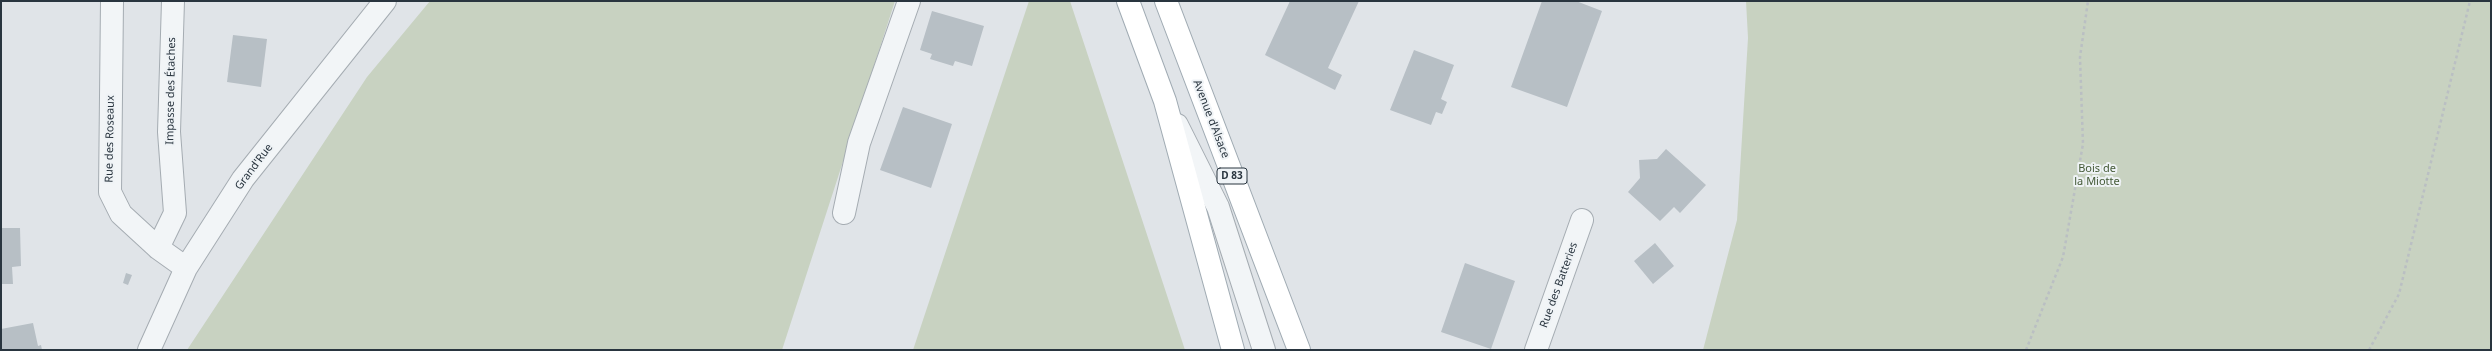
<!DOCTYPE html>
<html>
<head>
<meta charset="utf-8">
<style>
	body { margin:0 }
	#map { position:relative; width:2492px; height:351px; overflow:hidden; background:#e0e4e8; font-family:"Noto Sans",sans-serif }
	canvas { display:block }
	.frame { position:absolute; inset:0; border:2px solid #29353f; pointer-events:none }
</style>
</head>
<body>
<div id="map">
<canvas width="2492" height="351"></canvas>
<div class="frame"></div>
</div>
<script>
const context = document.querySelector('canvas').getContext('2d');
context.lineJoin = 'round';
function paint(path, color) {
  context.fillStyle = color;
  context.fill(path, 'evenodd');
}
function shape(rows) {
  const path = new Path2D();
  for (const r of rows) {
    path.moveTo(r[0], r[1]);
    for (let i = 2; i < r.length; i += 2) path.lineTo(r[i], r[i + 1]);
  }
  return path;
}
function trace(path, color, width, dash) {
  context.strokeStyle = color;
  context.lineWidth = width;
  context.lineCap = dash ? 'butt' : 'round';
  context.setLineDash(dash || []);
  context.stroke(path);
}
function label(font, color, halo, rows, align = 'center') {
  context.font = font + ' "Noto Sans",sans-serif';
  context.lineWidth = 4;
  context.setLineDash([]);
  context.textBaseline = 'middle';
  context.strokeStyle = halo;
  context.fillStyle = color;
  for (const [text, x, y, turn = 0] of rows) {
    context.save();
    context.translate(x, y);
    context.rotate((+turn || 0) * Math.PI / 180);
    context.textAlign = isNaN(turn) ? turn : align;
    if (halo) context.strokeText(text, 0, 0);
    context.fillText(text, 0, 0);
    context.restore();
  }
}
paint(shape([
	[430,1,895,1,782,350,187,350,367,77],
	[1029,1,1070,1,1185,350,913,350],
	[1746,1,2491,1,2491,350,1703,350,1737,220,1748,38]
]), '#c8d2c1');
paint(shape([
	[1290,1,1359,1,1328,68,1342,75,1335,90,1265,55],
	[1542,1,1576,1,1602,11,1567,107,1511,87],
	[932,11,984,26,972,66,955,61,953,66,930,59,932,54,920,50],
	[233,35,267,39,261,87,227,82],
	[1414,50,1454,65,1441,99,1447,102,1442,114,1436,112,1431,125,1390,110],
	[903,107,952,124,931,188,880,170],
	[1666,149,1706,185,1680,213,1674,207,1660,221,1628,192,1640,178,1639,160,1657,159],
	[1,228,20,228,21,266,12,267,13,284,1,284],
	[1655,243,1674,266,1653,284,1634,261],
	[1465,263,1515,281,1491,349,1441,332],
	[126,273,132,275,128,285,123,283],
	[33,323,38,346,41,345,42,350,1,350,1,329]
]), '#b7bfc5');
const minor = shape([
	[112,1,110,192,121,214,158,248,186,268],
	[1177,125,1218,207,1264,350],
	[844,213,859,143,909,1],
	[158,248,175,213,169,132,173,1],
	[149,350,186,268,243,179,385,1],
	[1536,350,1582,220]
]);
const major = shape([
	[1128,1,1165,101,1233,350],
	[1166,1,1299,350]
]);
trace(minor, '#a5acb2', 24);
trace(major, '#a0abb3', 24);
trace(shape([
	[2026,350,2063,257,2083,144,2080,57,2088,1],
	[2369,350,2399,294,2470,1]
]), '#babfc3', 2.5, [3, 3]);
trace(minor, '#f2f5f7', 22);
trace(major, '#fff', 22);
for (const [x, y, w] of [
	[1232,176,30]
]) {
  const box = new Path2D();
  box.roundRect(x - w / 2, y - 8, w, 16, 3);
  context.fillStyle = '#eff3f6';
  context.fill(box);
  trace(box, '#29353f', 1);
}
label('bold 10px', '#29353f', null, [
	["D 83",1232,176]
]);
label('11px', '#29353f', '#eff3f6', [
	["Impasse des Étaches",171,91,-89],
	["Avenue d'Alsace",1211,119,69],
	["Rue des Roseaux",110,139,-89],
	["Grand'Rue",254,167,-53],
	["Rue des Batteries",1559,285,-70]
]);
label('11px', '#445a37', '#eff3f6', [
	["Bois de",2097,169],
	["la Miotte",2097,182]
]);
</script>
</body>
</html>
